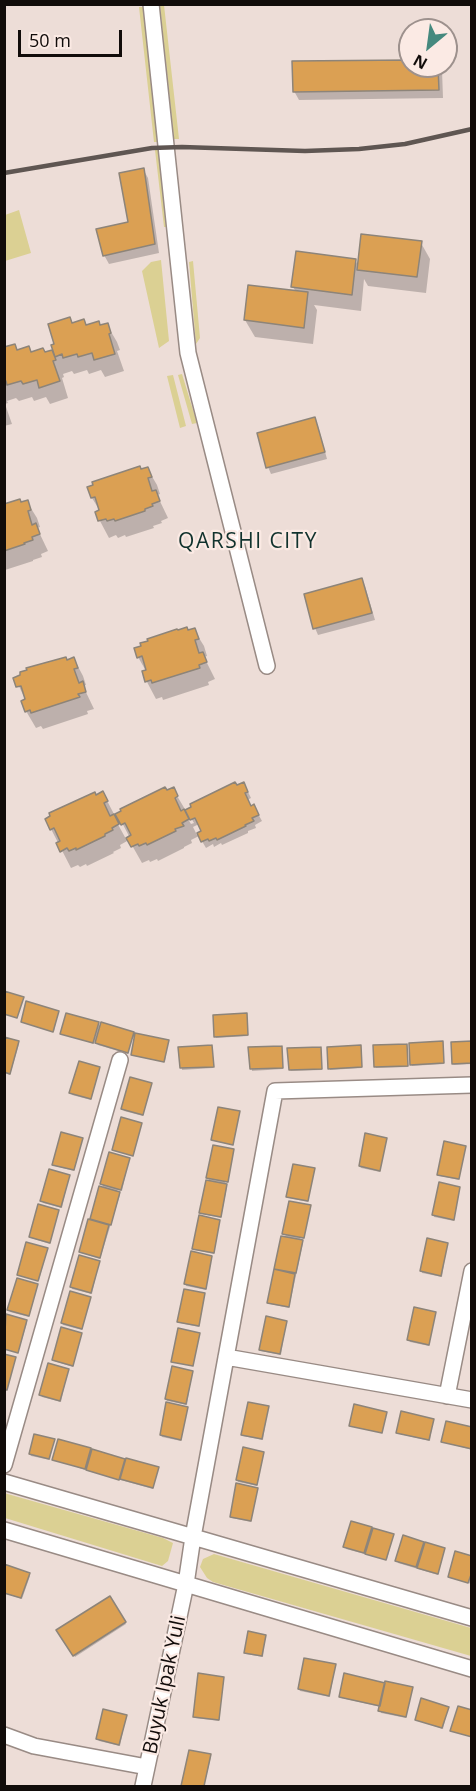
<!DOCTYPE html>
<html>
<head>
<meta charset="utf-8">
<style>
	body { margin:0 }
	#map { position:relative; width:476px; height:1791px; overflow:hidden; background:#edddd7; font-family:"Open Sans",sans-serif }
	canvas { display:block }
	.frame { position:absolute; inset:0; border:6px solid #110c0a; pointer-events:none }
	.north { position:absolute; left:398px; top:18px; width:60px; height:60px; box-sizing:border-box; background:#fbeae4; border:2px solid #9d918d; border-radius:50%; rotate:209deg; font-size:16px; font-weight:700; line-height:24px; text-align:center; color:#110c0a }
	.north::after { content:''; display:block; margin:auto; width:21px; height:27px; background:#45897e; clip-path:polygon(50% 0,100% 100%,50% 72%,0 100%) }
	.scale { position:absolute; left:18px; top:30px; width:104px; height:27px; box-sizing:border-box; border:3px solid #110c0a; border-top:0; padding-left:8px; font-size:18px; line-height:21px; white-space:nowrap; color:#110c0a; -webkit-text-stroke:4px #fbeae4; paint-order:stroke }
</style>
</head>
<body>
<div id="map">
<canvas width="476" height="1791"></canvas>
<div class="frame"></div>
<div class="north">N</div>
<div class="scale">50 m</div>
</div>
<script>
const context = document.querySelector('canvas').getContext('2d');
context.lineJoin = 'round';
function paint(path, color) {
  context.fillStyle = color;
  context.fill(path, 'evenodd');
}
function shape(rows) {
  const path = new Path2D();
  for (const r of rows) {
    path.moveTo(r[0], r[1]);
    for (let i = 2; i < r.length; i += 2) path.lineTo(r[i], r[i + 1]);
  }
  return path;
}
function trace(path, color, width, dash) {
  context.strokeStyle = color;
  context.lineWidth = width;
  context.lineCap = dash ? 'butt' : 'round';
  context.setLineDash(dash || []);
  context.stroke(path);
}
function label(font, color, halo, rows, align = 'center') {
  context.font = font + ' "Open Sans",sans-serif';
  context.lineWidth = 4.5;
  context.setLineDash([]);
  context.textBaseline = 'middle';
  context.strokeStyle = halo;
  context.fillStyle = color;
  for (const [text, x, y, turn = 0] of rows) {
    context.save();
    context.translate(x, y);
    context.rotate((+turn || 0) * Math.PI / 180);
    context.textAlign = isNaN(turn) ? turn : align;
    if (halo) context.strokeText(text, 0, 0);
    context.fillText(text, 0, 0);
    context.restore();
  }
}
paint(shape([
	[160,5,164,5,179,139,174,139],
	[139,7,143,7,157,142,154,142],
	[158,149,167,227,164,227,155,150],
	[19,210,31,253,5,261,5,215],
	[161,260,169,341,159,348,142,271,151,262],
	[193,261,200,338,196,344,189,262],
	[182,374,197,423,192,424,178,375],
	[173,375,186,426,180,428,167,376],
	[4,1493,163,1538,173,1543,168,1561,162,1566,5,1518],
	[214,1554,471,1628,471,1656,213,1582,207,1578,200,1567,203,1559]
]), '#dbd093');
paint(shape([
	[410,62,410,66,440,66,442,70,443,98,299,100,294,91],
	[143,169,148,178,159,253,109,264,104,255,130,224],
	[421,243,430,259,426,293,368,286,364,279,361,311,314,305,317,310,313,344,255,337,245,320,296,292,293,287,355,260,359,267],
	[70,318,73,324,84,321,87,326,100,327,107,325,117,342,120,350,117,351,124,371,105,377,101,370,89,374,87,370,74,374,72,371,63,374,64,377,62,378,68,398,50,404,46,397,34,401,32,397,19,401,16,398,7,401,8,403,5,404,12,424,4,426,4,349,45,354,54,351],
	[315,419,318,426,327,459,271,474,268,467],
	[147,468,157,485,160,494,157,495,168,518,161,521,162,523,153,526,154,528,126,537,125,535,118,538,116,535,109,538,100,521,97,513,100,511,92,498],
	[27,502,37,518,40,527,37,528,48,551,41,554,42,557,33,560,33,561,5,570,4,506],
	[362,580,365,586,375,620,318,635,315,628],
	[194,630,204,646,207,656,204,657,215,679,208,682,209,685,163,700,162,697,156,699,147,682,143,672,146,671,138,657],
	[74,659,83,676,86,685,83,686,94,709,87,711,88,714,43,729,41,726,36,728,26,711,26,701,15,678],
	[173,789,186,811,247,790,251,798,247,800,251,808,257,812,262,821,255,825,256,828,248,831,248,833,222,845,221,843,214,847,213,844,206,848,199,836,191,840,192,843,184,847,184,848,158,861,157,859,150,862,149,860,142,863,129,840,120,845,121,848,113,852,114,853,87,866,86,864,80,867,78,865,71,868,51,829,103,793,115,816],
	[188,813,194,823,191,824,185,814],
	[119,817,130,838,126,839,115,819],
	[199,824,203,831,197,835,193,827],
	[58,1012,54,1032,22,1022],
	[247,1016,248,1036,216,1038,216,1036],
	[98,1023,101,1028,133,1033,128,1054,98,1045,95,1040,94,1044,62,1033],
	[4,1038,19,1044,10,1075,4,1073],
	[168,1041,165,1062,134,1056,133,1055],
	[472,1043,472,1064,454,1065,453,1064],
	[443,1044,444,1064,412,1066,411,1064],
	[211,1046,213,1068,182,1070,180,1048],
	[281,1047,283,1069,252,1071,250,1049],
	[407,1047,408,1067,376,1068,376,1067],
	[320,1048,322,1070,291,1071,290,1070],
	[361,1048,362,1068,330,1070,330,1068],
	[99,1068,91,1100,72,1095,71,1093],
	[151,1084,143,1116,124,1111,123,1109],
	[239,1113,233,1145,214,1141,213,1140],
	[141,1124,133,1156,114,1151,113,1149],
	[82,1139,74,1171,55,1166,54,1164],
	[386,1139,380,1172,361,1168,360,1166],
	[465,1147,459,1180,440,1176,439,1174],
	[233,1151,228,1183,225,1182,227,1187,221,1218,202,1214,210,1182,208,1178],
	[129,1159,122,1191,117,1190,120,1195,100,1259,81,1253,80,1252,100,1188,104,1189,102,1184],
	[314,1169,308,1202,289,1198,288,1197],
	[69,1176,62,1208,43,1203,42,1201],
	[459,1188,454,1221,434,1217,434,1215],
	[310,1206,304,1239,300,1238,303,1243,289,1308,270,1304,283,1237,287,1238,284,1233],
	[58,1212,50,1244,31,1238,30,1237],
	[219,1221,214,1254,195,1250,194,1248],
	[447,1244,442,1277,422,1273,422,1271],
	[47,1249,39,1281,20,1276,19,1274],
	[211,1257,206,1290,186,1286,186,1284],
	[99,1262,92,1294,72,1289,72,1287],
	[37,1285,29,1317,10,1312,9,1310],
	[204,1295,199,1327,180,1323,179,1322],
	[90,1298,82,1330,63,1325,62,1323],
	[435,1313,429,1346,410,1342,409,1340],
	[7,1316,27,1323,18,1353,4,1349,4,1324],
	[286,1322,281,1355,261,1351,260,1349],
	[81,1334,73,1367,54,1361,53,1360],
	[68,1370,61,1402,42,1397,41,1395],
	[192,1372,187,1405,167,1401,166,1399],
	[268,1407,263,1440,243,1436,242,1434],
	[187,1408,181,1441,162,1437,161,1435],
	[433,1420,430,1441,399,1434,398,1432],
	[472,1428,472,1450,443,1442],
	[54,1440,50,1460,31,1456,30,1454],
	[90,1449,92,1454,93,1451,158,1468,153,1489,88,1471,86,1467,85,1470,54,1459],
	[263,1453,257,1486,238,1482,237,1480],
	[257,1489,251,1522,232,1518,231,1516],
	[352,1523,393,1535,387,1560,346,1549],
	[404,1537,444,1549,438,1575,398,1563],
	[472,1557,472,1584,450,1578,449,1577],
	[4,1566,30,1576,22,1599,4,1593],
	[109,1598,126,1624,75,1657,58,1631],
	[265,1636,263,1657,246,1654,246,1653],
	[335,1666,330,1697,300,1691,299,1689],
	[223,1678,219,1721,195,1718,194,1716],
	[412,1688,406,1718,381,1713,381,1707,341,1698,340,1697],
	[448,1708,443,1729,416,1720],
	[126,1716,120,1746,99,1741,98,1739],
	[190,1751,210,1756,211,1757,204,1786,183,1786]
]), '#0003');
const building = shape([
	[410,60,410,66,438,66,439,90,293,92,292,61,410,60],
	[144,168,155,244,103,256,96,229,128,222,119,173,144,168],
	[361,234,422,241,417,277,357,270,361,234],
	[296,251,356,259,352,295,291,287,296,251],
	[248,285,308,292,304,328,244,320,248,285],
	[70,317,72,323,84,319,86,325,99,321,100,325,108,323,111,333,109,334,115,354,94,360,92,353,78,357,77,354,63,358,62,354,55,357,51,345,54,344,48,324,70,317],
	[15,344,17,350,29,346,31,352,43,348,45,352,52,350,56,360,53,361,60,381,39,388,37,380,23,384,21,381,7,385,6,381,4,382,4,347,15,344],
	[315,417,325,452,266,468,257,433,315,417],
	[140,466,141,469,148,467,152,477,148,478,152,491,156,490,160,501,152,504,153,506,145,509,145,511,115,521,114,519,107,521,106,519,98,521,95,512,99,510,95,497,91,498,87,487,93,485,92,482,140,466],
	[20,499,21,502,28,500,31,510,28,511,32,525,36,523,40,534,32,537,33,540,24,543,25,544,4,551,4,504,20,499],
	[362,578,372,613,313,629,304,594,362,578],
	[187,627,188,630,195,628,199,639,195,640,199,653,203,652,207,662,199,665,200,668,152,683,151,680,145,682,142,671,146,670,142,656,137,658,134,648,141,646,140,643,148,641,147,639,177,629,178,630,187,627],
	[66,657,67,660,74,657,78,668,74,669,79,683,83,681,86,692,78,694,80,697,31,713,30,710,25,712,21,701,25,699,21,686,16,687,13,678,20,675,20,672,27,670,26,668,66,657],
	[235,782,237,785,244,782,248,792,245,793,251,806,254,804,259,815,252,818,254,821,245,825,246,826,217,840,216,838,209,841,208,839,201,842,197,833,201,831,195,818,190,820,185,810,191,807,190,804,235,782],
	[165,787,167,790,174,787,178,796,175,798,181,811,184,809,189,819,182,823,184,826,175,829,176,831,147,845,146,843,139,846,138,844,131,847,126,838,131,835,125,823,121,825,115,814,121,811,120,809,165,787],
	[103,791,108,801,104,803,110,816,114,814,119,824,112,828,113,830,105,834,105,836,76,850,76,848,69,851,67,848,60,852,56,843,60,841,54,828,50,830,45,819,50,816,49,813,95,792,96,795,103,791],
	[4,991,24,997,17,1018,4,1014,4,991],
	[26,1001,59,1011,53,1032,21,1022,26,1001],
	[66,1013,99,1022,93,1043,60,1034,66,1013],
	[247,1013,248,1035,214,1037,213,1015,247,1013],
	[101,1022,134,1032,128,1053,95,1043,101,1022],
	[135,1033,169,1040,164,1062,131,1055,135,1033],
	[4,1037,19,1041,10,1074,4,1072,4,1037],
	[443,1041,444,1063,410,1065,409,1043,443,1041],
	[472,1041,472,1063,452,1064,451,1042,472,1041],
	[407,1044,408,1066,374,1067,373,1045,407,1044],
	[212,1045,214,1067,180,1068,178,1047,212,1045],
	[361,1045,362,1067,328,1069,327,1047,361,1045],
	[282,1046,283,1068,250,1069,248,1047,282,1046],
	[321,1047,322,1069,289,1070,287,1048,321,1047],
	[79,1061,100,1067,91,1099,69,1093,79,1061],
	[130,1077,152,1083,143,1115,121,1109,130,1077],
	[218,1107,240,1111,233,1145,211,1140,218,1107],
	[121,1117,142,1123,133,1156,112,1150,121,1117],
	[61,1132,83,1138,74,1170,52,1165,61,1132],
	[365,1133,387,1138,380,1171,359,1166,365,1133],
	[444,1141,466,1146,459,1179,437,1175,444,1141],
	[213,1145,234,1149,228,1182,206,1178,213,1145],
	[109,1152,130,1158,121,1190,100,1184,109,1152],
	[293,1164,315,1168,308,1201,286,1197,293,1164],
	[49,1169,70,1175,61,1207,40,1201,49,1169],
	[206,1180,227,1184,221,1217,199,1213,206,1180],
	[439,1182,460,1187,454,1220,432,1215,439,1182],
	[99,1186,120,1192,111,1225,90,1219,99,1186],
	[289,1201,311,1205,304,1238,282,1234,289,1201],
	[38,1204,59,1210,50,1243,29,1237,38,1204],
	[199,1215,220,1220,214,1253,192,1249,199,1215],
	[88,1219,109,1225,100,1258,79,1252,88,1219],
	[281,1236,303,1240,296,1273,274,1269,281,1236],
	[427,1238,448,1243,441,1276,420,1271,427,1238],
	[26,1242,48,1248,38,1281,17,1275,26,1242],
	[191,1251,212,1256,206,1289,184,1284,191,1251],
	[79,1255,100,1261,91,1293,70,1287,79,1255],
	[274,1269,295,1274,289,1307,267,1303,274,1269],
	[17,1278,38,1284,29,1316,7,1310,17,1278],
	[184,1289,205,1293,199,1326,177,1322,184,1289],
	[70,1291,91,1297,82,1329,61,1323,70,1291],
	[414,1307,436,1312,429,1345,407,1340,414,1307],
	[6,1314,27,1320,18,1353,4,1349,6,1314],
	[266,1316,287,1321,280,1354,259,1350,266,1316],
	[61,1327,82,1333,73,1366,52,1360,61,1327],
	[178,1328,200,1333,193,1366,171,1362,178,1328],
	[4,1354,16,1357,7,1390,4,1390,4,1354],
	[48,1363,69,1369,60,1401,39,1395,48,1363],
	[172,1366,193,1371,186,1404,165,1399,172,1366],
	[166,1402,188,1407,181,1440,160,1435,166,1402],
	[248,1402,269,1406,262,1439,241,1435,248,1402],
	[354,1404,387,1412,382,1433,349,1426,354,1404],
	[401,1411,434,1419,429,1440,396,1433,401,1411],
	[446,1421,472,1427,472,1449,441,1442,446,1421],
	[34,1434,55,1439,49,1459,29,1454,34,1434],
	[58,1439,91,1448,85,1469,52,1460,58,1439],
	[243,1447,264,1452,257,1485,236,1480,243,1447],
	[92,1449,125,1459,119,1480,86,1470,92,1449],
	[126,1458,159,1467,153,1488,120,1479,126,1458],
	[236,1483,258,1488,251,1521,230,1517,236,1483],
	[351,1521,372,1527,364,1553,343,1547,351,1521],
	[373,1528,394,1534,386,1560,365,1554,373,1528],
	[403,1535,424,1542,416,1567,395,1561,403,1535],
	[425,1542,445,1548,438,1574,417,1568,425,1542],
	[455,1551,472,1556,472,1572,468,1583,448,1577,455,1551],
	[4,1564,30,1573,21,1598,4,1593,4,1564],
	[110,1596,126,1622,73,1656,56,1630,110,1596],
	[248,1631,266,1635,262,1656,244,1653,248,1631],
	[304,1658,336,1664,329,1696,298,1689,304,1658],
	[198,1673,224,1677,219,1720,193,1717,198,1673],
	[344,1673,385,1683,380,1706,339,1697,344,1673],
	[385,1681,413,1687,406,1717,378,1711,385,1681],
	[421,1698,449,1707,442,1728,415,1720,421,1698],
	[458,1706,472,1710,472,1737,450,1731,458,1706],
	[103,1709,127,1715,119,1745,96,1739,103,1709],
	[189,1750,211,1754,204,1786,181,1786,189,1750]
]);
paint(building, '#dba053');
trace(building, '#8d8479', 1.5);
const minor = shape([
	[151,4,188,353,267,666],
	[226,1357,472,1400],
	[447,1396,472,1271],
	[4,1465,120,1060],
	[4,1482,472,1618],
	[4,1530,472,1669],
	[4,1735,34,1746,147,1767],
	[143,1786,186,1584,193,1537,275,1091,472,1085]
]);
trace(minor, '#998b85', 18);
trace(minor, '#fff', 15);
trace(shape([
	[4,173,152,148,182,147,305,151,359,149,405,144,472,129]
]), '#5f5652', 4.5);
label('20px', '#110c0a', '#fbeae4', [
	["Buyuk Ipak Yuli",165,1685,-78]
]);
context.letterSpacing = '1.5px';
label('21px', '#11322d', '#fbeae4', [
	["QARSHI CITY",248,542]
]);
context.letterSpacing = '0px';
</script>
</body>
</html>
